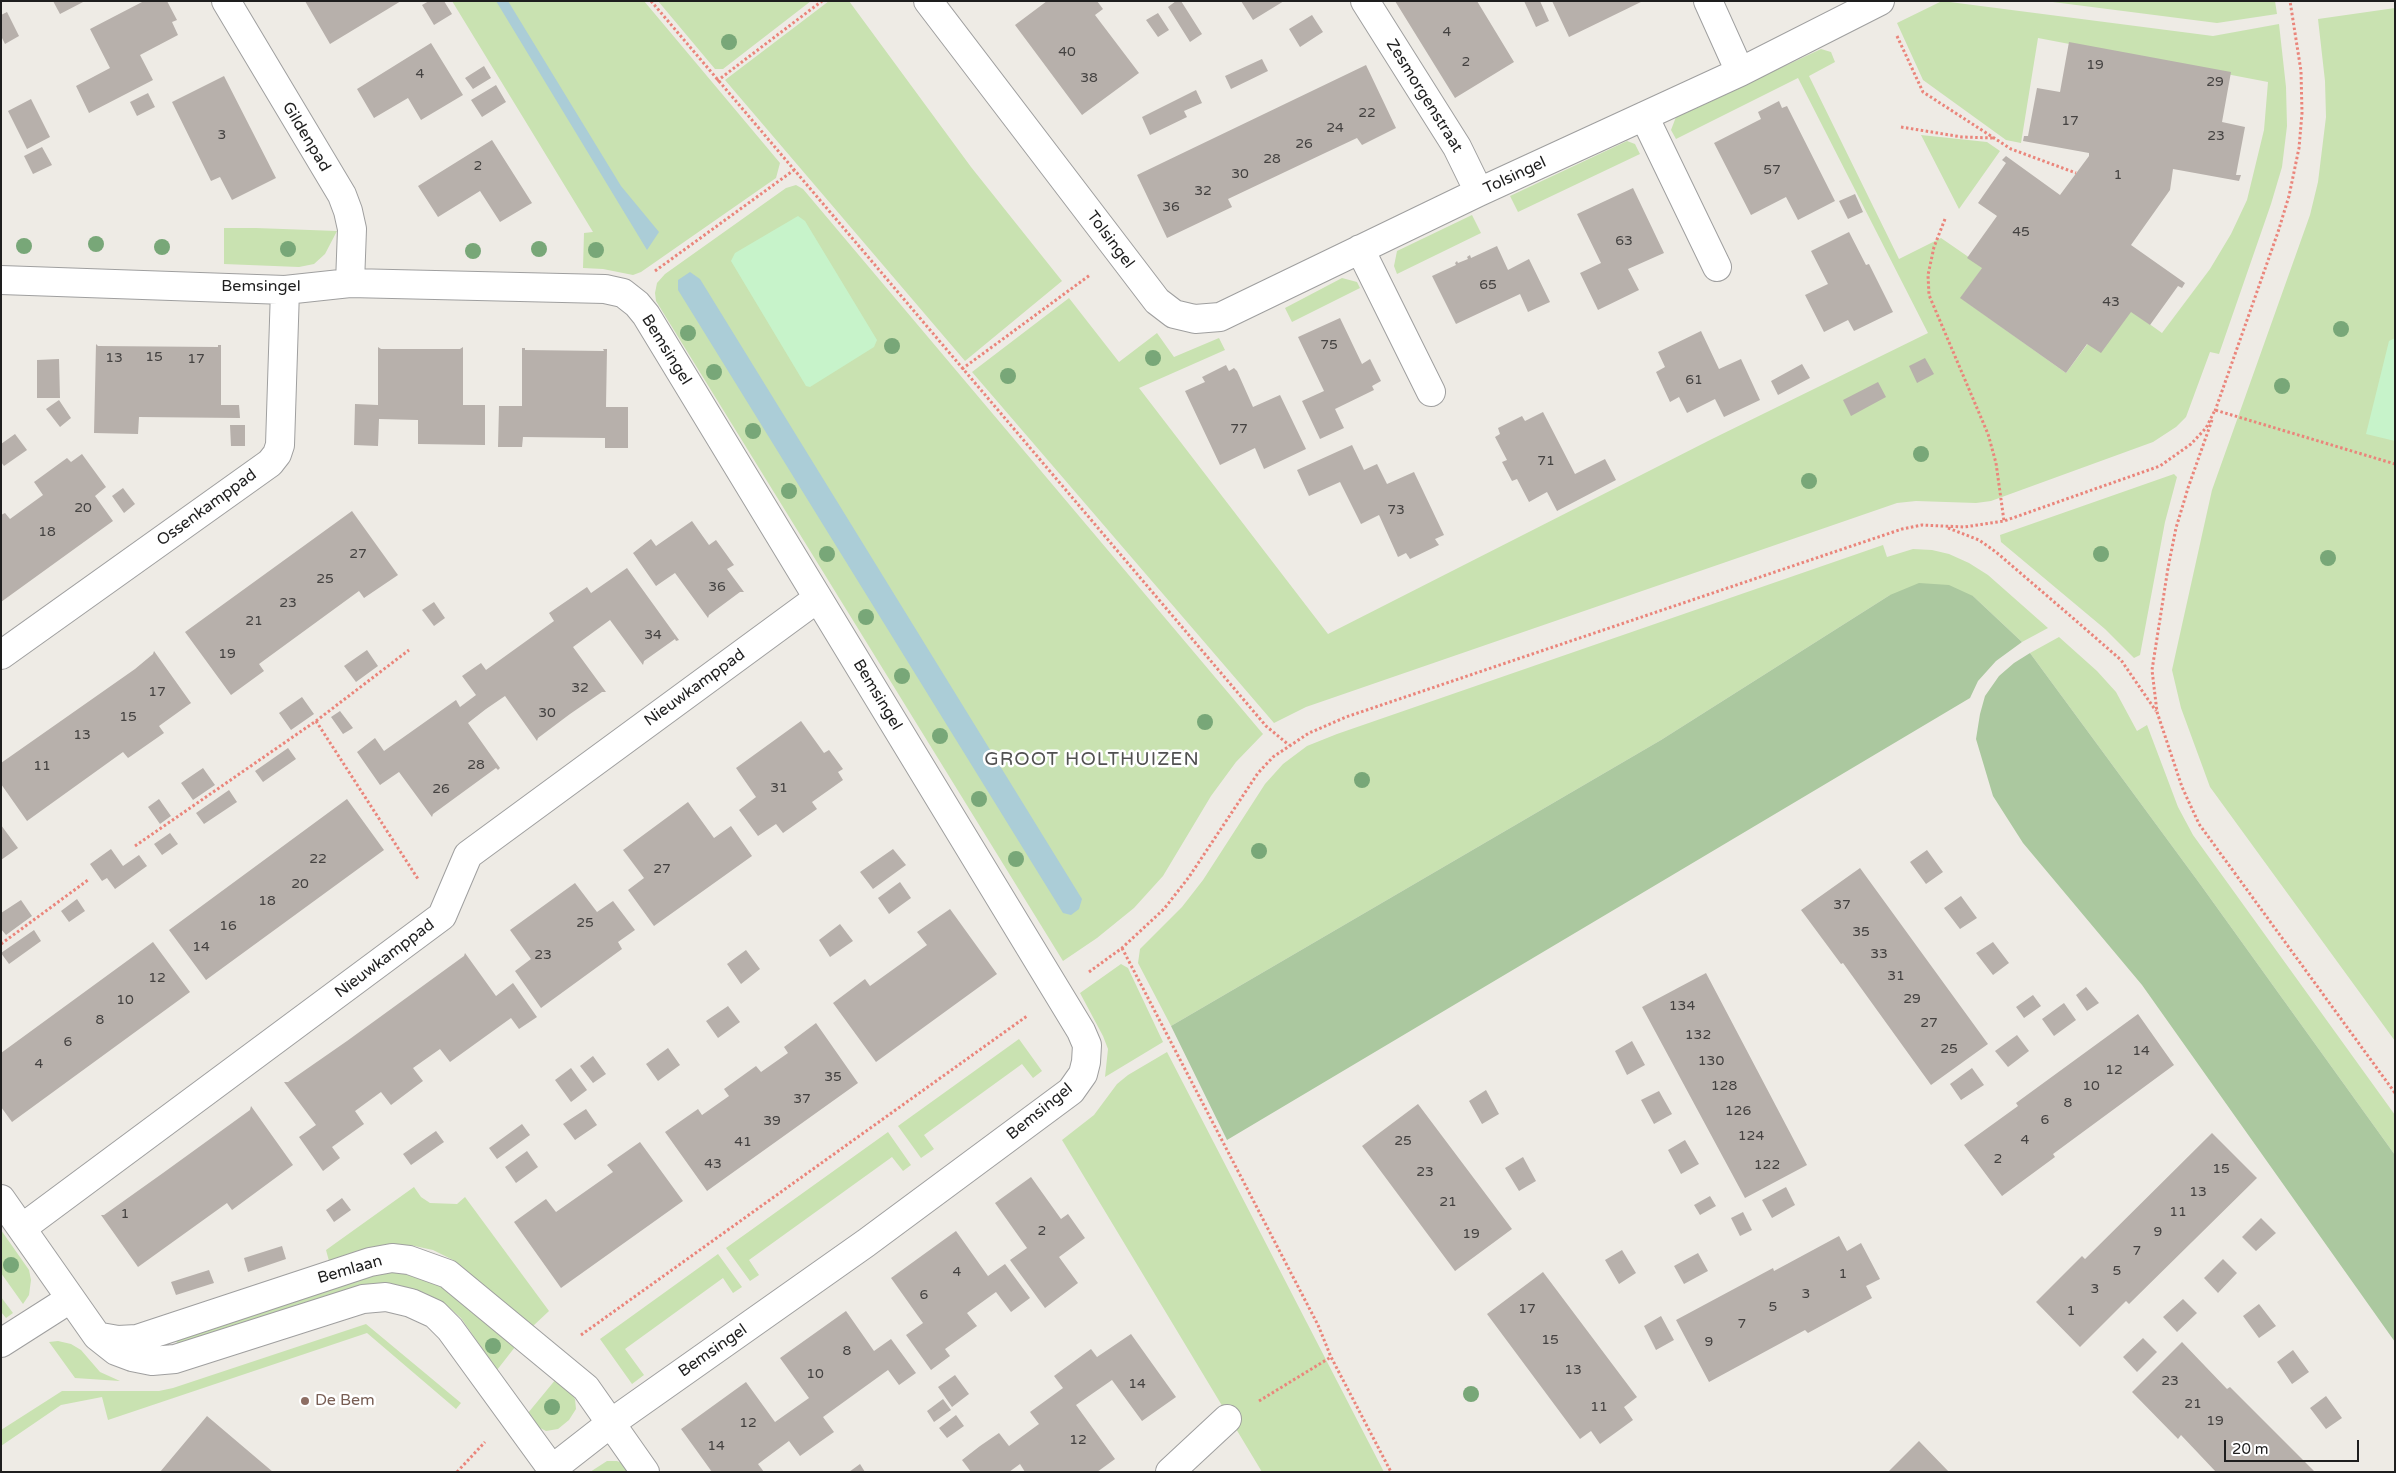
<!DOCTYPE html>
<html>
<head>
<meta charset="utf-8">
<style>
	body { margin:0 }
	#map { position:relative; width:2396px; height:1473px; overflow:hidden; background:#eeebe5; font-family:"Varela Round",sans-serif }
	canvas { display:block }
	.frame { position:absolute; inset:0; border:2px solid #1e1e1e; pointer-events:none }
	.scale { position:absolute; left:2224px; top:1440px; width:135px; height:22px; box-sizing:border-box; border:2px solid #1e1e1e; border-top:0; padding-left:6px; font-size:15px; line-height:18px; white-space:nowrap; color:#1e1e1e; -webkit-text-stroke:4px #fff; paint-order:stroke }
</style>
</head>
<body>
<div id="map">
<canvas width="2396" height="1473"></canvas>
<div class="frame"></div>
<div class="scale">20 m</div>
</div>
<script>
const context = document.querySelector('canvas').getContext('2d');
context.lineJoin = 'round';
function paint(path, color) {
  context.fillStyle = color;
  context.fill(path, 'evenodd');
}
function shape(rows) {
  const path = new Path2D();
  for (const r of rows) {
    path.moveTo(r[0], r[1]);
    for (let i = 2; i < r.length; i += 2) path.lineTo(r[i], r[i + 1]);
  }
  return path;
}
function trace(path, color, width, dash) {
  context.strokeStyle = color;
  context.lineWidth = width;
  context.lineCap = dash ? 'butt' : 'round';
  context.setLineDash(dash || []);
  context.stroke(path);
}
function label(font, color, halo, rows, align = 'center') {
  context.font = font + ' "Varela Round",sans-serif';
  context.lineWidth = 5;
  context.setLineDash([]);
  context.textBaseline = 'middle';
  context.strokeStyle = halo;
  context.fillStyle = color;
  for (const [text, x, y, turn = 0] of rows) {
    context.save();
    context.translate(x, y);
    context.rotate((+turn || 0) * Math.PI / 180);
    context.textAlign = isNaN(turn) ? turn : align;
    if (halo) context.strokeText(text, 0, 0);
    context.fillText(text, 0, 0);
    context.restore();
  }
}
paint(shape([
	[452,1,644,1,780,163,776,178,641,272,633,275,603,269,583,268,584,233,593,232],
	[658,1,811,1,723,69,715,69],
	[829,1,849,1,971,167,1062,281,965,361,725,80],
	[1942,1,2213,36,2279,24,2286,87,2287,126,2282,167,2271,204,2219,354,2210,352,2186,417,2176,427,2153,442,1991,501,1976,503,1916,501,1897,503,1306,707,1274,723,972,372,1069,298,1119,362,1157,333,1174,357,1219,338,1225,350,1139,388,1328,634,1712,439,1928,333,1798,78,1676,139,1671,130,1676,117,1821,49,1831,52,1835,62,1809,76,1899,259,1941,238,1983,267,1961,298,2066,373,2089,342,2130,310,2162,333,2210,269,2231,234,2247,200,2264,130,2268,82,2038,38,2021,143,2006,140,1923,80,1897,23],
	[2045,1,2275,1,2277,14,2217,23],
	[2395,8,2395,1041,2210,787,2181,708,2172,670,2212,490,2310,215,2318,182,2326,117,2325,81,2318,19],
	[1921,135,1987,142,2000,151,1959,209],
	[1627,141,1635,144,1640,154,1518,212,1510,196],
	[796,185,803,189,1263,734,1236,762,1211,796,1163,876,1134,908,1097,938,1063,961,656,301,655,293,657,283,665,274,786,188],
	[1472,215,1481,233,1397,274,1394,266,1397,251],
	[224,228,256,228,337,231,325,254,314,264,299,267,224,264],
	[1342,278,1357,282,1360,288,1292,322,1285,308],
	[2174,474,2177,477,2165,522,2140,655,2134,658,2105,629,2001,542,2000,535],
	[1883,545,1887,557,1913,549,1932,550,1949,554,1969,563,1988,575,2048,628,2022,642,1973,596,1890,595,1661,740,1171,1026,1138,963,1140,949,1182,907,1203,880,1265,784,1283,764,1307,746,1337,734],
	[2059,637,2097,671,2116,692,2137,731,2147,725,2178,807,2193,835,2395,1115,2395,1155,2200,884,2030,653],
	[1121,964,1128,968,1163,1042,1105,1077,1108,1049,1103,1036,1080,993],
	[1019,1039,1042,1071,1033,1078,1022,1064,924,1135,934,1149,921,1158,898,1126],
	[1167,1052,1384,1472,1262,1472,1062,1140,1094,1115,1117,1084,1128,1075],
	[888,1132,911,1165,903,1171,892,1157,749,1260,759,1275,750,1281,726,1248],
	[414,1187,421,1197,430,1203,457,1204,465,1197,549,1311,532,1327,453,1260,433,1250,410,1245,389,1245,329,1261,326,1250],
	[1,1230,29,1270,31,1280,29,1295,23,1304,1,1273],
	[718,1254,742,1287,733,1293,723,1278,625,1349,644,1375,632,1384,600,1339],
	[378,1272,397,1272,419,1276,440,1286,515,1347,497,1370,461,1318,444,1303,401,1286,381,1284,178,1346,175,1337],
	[1,1297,13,1313,6,1318,1,1312],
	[366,1324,461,1403,456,1409,367,1333,108,1420,102,1397,61,1405,1,1446,1,1430,62,1391,159,1391,173,1388],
	[58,1341,71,1344,81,1350,100,1372,120,1381,75,1378,49,1342],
	[556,1379,570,1391,575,1399,576,1409,569,1420,558,1429,546,1431,538,1427,528,1413],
	[607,1461,617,1461,627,1465,631,1472,590,1472]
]), '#c9e2b1');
paint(shape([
	[1919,583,1949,585,1973,596,2022,642,1996,661,1978,681,1970,698,1227,1140,1171,1026,1661,740,1890,595],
	[2030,653,2200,884,2395,1155,2395,1342,2142,985,2023,843,1993,796,1976,739,1980,714,1985,696,1999,676,2014,663]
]), '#abc89f');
paint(shape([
	[798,216,805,221,877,340,874,347,810,387,806,386,731,261,735,253],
	[2395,338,2395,441,2366,434,2389,341]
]), '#c7f3ca');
paint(shape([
	[496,1,508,1,621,186,659,232,647,250],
	[690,272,700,279,1082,899,1079,909,1071,915,1063,913,678,290,678,280]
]), '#abcdd7');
paint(shape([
	[53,1,85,1,60,14],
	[144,1,167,1,177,20,172,22,178,35,140,55,153,80,89,113,76,86,110,68,90,29],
	[305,1,401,1,330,44],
	[429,1,444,1,452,14,434,25,422,5],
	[1047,1,1097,1,1103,9,1095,15,1139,73,1082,115,1015,25],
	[1176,1,1181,1,1202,34,1190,42,1168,7],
	[1241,1,1284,1,1253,20],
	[1395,1,1477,1,1514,62,1455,98],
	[1524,1,1540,1,1549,21,1536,27],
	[1552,1,1643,1,1569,37],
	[7,12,19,36,5,44,1,36,1,15],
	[1158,13,1169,30,1158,37,1146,20],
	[1312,15,1323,32,1300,47,1289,29],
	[2069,42,2231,72,2222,122,2245,127,2236,175,2241,175,2239,181,2173,169,2170,190,2131,245,2185,283,2182,288,2178,286,2150,325,2131,312,2101,353,2087,344,2066,373,1960,298,1982,268,1967,258,1997,216,1978,203,2006,163,2002,160,2006,156,2060,195,2089,156,2089,153,2023,141,2024,136,2028,136,2037,88,2060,92],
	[431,43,463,95,421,120,408,98,374,118,357,89],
	[1262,59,1268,71,1231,89,1225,76],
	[1366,65,1396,128,1362,145,1357,138,1325,153,1228,199,1232,207,1167,238,1137,175],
	[484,66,491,78,473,89,465,78],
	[224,76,276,178,232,200,220,177,211,181,172,102],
	[496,85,506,102,482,117,471,100],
	[1196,90,1202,103,1184,111,1187,117,1150,135,1142,117],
	[148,93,155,107,137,116,130,102],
	[31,99,50,137,27,149,8,111],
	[1779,101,1782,108,1787,106,1835,201,1798,220,1786,197,1751,215,1714,143,1761,119,1758,112],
	[492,140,532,203,500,222,480,191,438,217,418,186],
	[42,147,52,165,33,174,24,156],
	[1633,188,1664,253,1628,269,1639,290,1598,310,1580,273,1601,263,1577,214],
	[1855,194,1863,212,1848,219,1839,201],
	[1849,232,1866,265,1869,264,1893,312,1854,331,1848,320,1824,332,1805,295,1828,284,1811,251],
	[1497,246,1508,270,1529,259,1550,302,1528,312,1520,294,1456,324,1432,276,1456,265,1455,263,1457,261,1458,263,1468,259,1467,257,1470,255,1471,258],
	[1340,318,1362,364,1370,359,1381,381,1372,386,1374,390,1335,409,1344,428,1320,439,1302,401,1324,391,1298,337],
	[1701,331,1719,369,1741,359,1760,400,1724,417,1715,399,1687,413,1679,397,1670,402,1656,372,1665,367,1658,352],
	[96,344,98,346,218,347,218,345,221,345,221,405,239,405,240,418,139,417,138,434,94,433],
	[378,347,381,349,460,349,463,347,463,405,485,405,485,445,418,444,418,420,379,419,378,446,354,445,355,404,378,405],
	[522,348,525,348,525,350,604,351,603,349,607,349,606,407,628,407,628,448,605,448,605,438,523,437,522,447,498,447,499,406,522,406],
	[1925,358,1934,374,1917,383,1909,366],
	[59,359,60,398,37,398,37,360],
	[1802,364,1810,378,1778,395,1771,381],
	[1226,365,1229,371,1234,368,1237,371,1253,407,1280,395,1306,449,1264,469,1255,448,1220,465,1185,391,1205,382,1202,377],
	[1878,382,1886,397,1851,416,1843,400],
	[59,400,71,418,60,427,46,409],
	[1543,412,1575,474,1605,459,1616,480,1557,511,1547,492,1529,502,1517,479,1512,481,1502,462,1507,460,1495,437,1500,434,1498,428,1522,416,1525,421],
	[230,425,245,425,245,446,231,446],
	[15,434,27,450,4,466,1,462,1,444],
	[1352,445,1364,470,1377,464,1387,484,1414,472,1444,535,1435,539,1439,545,1410,559,1406,553,1398,557,1379,515,1361,524,1340,482,1309,496,1297,470],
	[82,454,106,487,95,496,113,521,1,602,1,515,5,513,10,519,43,495,34,482,67,458,71,462],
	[123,488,135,504,124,513,112,496],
	[352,511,398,575,364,598,359,591,259,664,264,671,231,695,185,632],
	[692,521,709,545,716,540,734,565,727,569,744,592,740,592,709,615,708,618,675,573,656,586,633,553,651,539,656,546],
	[627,568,679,640,676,641,675,639,644,661,643,665,610,620,573,647,606,692,602,692,570,714,538,738,537,741,505,696,486,709,468,723,500,768,498,770,496,768,433,814,432,817,399,772,380,785,357,752,375,738,384,751,456,700,460,707,476,695,462,676,481,663,486,670,554,621,549,613,587,587,591,593],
	[434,602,445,618,434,626,422,610],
	[367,650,378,666,356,682,344,666],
	[154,651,191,703,159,726,164,733,131,756,128,758,123,752,27,821,1,784,1,763,135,669,153,654],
	[302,697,314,714,291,730,279,713],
	[340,711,353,728,343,734,331,717],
	[801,721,824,753,829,750,843,769,838,772,843,780,812,802,817,809,783,833,776,824,758,836,739,810,756,797,736,768],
	[288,748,296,759,263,782,255,771],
	[203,768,215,785,193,800,181,783],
	[229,790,237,802,204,824,196,813],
	[159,799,171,816,160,824,148,807],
	[347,799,384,850,206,980,169,930],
	[688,802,714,838,731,826,752,856,654,926,628,890,644,878,623,850],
	[1,825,18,848,1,860],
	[170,833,178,844,162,855,154,844],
	[111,849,123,866,139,855,147,866,115,889,107,878,102,881,90,864],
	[893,849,906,865,873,889,860,872],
	[1927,850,1943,872,1926,884,1910,862],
	[1860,868,1988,1044,1931,1085,1843,963,1841,964,1801,910],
	[900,882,911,898,889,914,878,898],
	[575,883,597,912,613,901,635,930,618,942,622,949,541,1008,515,971,531,959,510,930],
	[1961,896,1977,918,1960,929,1944,908],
	[77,899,85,911,69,922,61,911],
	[21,900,32,916,6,935,1,929,1,913],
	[950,909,997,974,876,1062,833,1003,865,979,870,986,927,945,917,932],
	[840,924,853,941,830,957,819,940],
	[34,930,41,941,9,964,1,953],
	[153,942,190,992,12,1122,1,1107,1,1053],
	[1993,942,2009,963,1993,975,1976,953],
	[746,950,760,969,741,984,727,964],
	[465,953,496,996,513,983,537,1017,519,1029,511,1018,450,1062,440,1049,413,1068,423,1081,391,1105,381,1092,355,1111,364,1124,332,1147,340,1158,323,1171,299,1137,316,1125,284,1082,288,1082,347,1041,464,956],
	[1706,973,1807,1165,1745,1198,1642,1007],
	[2086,987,2099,1003,2087,1011,2076,995],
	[2033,995,2041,1006,2024,1018,2016,1007],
	[2064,1003,2076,1020,2054,1036,2042,1019],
	[728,1006,740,1022,718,1038,706,1021],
	[2138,1014,2174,1065,2053,1154,2055,1157,2002,1196,1964,1145,2018,1106,2016,1103],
	[816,1023,858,1083,707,1191,665,1132,698,1109,702,1115,729,1096,724,1089,756,1066,761,1072,788,1053,784,1047],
	[2017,1035,2029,1051,2008,1067,1995,1051],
	[1632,1041,1645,1065,1627,1075,1615,1051],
	[668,1048,680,1065,658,1081,646,1064],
	[593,1056,606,1074,593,1083,580,1066],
	[571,1068,587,1090,571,1102,555,1080],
	[1972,1068,1984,1085,1961,1100,1950,1084],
	[1486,1090,1499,1114,1482,1124,1469,1101],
	[1659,1091,1672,1114,1654,1124,1641,1100],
	[1418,1104,1512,1229,1455,1271,1362,1146],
	[251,1106,293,1165,232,1210,227,1203,138,1267,101,1215,104,1215,163,1173,250,1110],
	[586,1109,597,1125,575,1140,563,1124],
	[522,1124,530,1135,497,1159,489,1148],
	[436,1131,444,1142,411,1165,403,1154],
	[2212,1133,2257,1178,2129,1304,2126,1301,2080,1347,2036,1302,2082,1256,2085,1259],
	[1685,1140,1699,1164,1681,1174,1668,1150],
	[640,1142,683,1201,561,1288,514,1222,546,1199,556,1212,613,1172,607,1165],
	[527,1151,538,1167,516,1183,505,1167],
	[1523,1157,1536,1181,1519,1191,1505,1168],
	[1031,1177,1061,1219,1068,1214,1085,1238,1059,1257,1078,1283,1045,1308,1010,1260,1027,1248,995,1203],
	[1786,1187,1795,1205,1772,1218,1762,1200],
	[1710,1196,1716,1206,1700,1215,1694,1205],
	[342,1198,351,1210,334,1222,326,1210],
	[1743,1212,1752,1230,1740,1236,1731,1218],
	[2261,1218,2276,1233,2256,1251,2242,1237],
	[956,1231,988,1276,1005,1264,1030,1298,1011,1312,996,1292,967,1313,977,1326,945,1349,950,1356,931,1370,906,1335,923,1323,891,1278],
	[1839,1236,1847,1251,1861,1243,1880,1279,1866,1286,1872,1298,1808,1333,1805,1330,1709,1382,1676,1320,1773,1268,1774,1271],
	[282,1246,286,1259,248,1272,244,1258],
	[1622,1250,1636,1273,1619,1284,1605,1260],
	[1698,1253,1708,1271,1684,1284,1674,1266],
	[2223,1259,2237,1273,2218,1293,2204,1278],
	[209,1270,214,1283,176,1295,171,1282],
	[1543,1272,1637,1397,1624,1407,1633,1420,1600,1444,1591,1431,1580,1439,1487,1314],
	[2183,1299,2197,1313,2177,1332,2163,1317],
	[2259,1304,2276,1326,2259,1338,2243,1316],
	[846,1311,874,1351,891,1339,916,1373,899,1385,888,1370,823,1417,834,1432,800,1456,789,1441,758,1464,764,1472,712,1472,681,1429,746,1382,775,1422,809,1398,780,1358],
	[1661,1316,1674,1340,1656,1350,1644,1326],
	[1131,1334,1176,1397,1142,1421,1112,1380,1076,1405,1115,1459,1097,1472,1025,1472,1020,1464,1009,1472,971,1472,962,1460,980,1446,999,1433,1009,1446,1039,1424,1030,1412,1063,1388,1054,1376,1091,1349,1097,1357],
	[2143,1338,2157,1352,2137,1372,2123,1357],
	[2182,1342,2227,1389,2230,1387,2315,1472,2216,1472,2181,1435,2178,1439,2132,1392],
	[2293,1350,2309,1372,2292,1384,2277,1362],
	[955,1375,969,1394,952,1407,938,1387],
	[2326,1396,2342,1418,2326,1429,2310,1408],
	[943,1399,951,1410,934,1422,927,1411],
	[956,1415,964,1426,947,1438,939,1428],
	[207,1416,273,1472,160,1472],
	[1919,1441,1949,1472,1888,1472],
	[860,1464,865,1472,849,1472]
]), '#b7b0ab');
const minor = shape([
	[226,1,342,195,348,211,352,229,350,283],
	[928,1,1157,301,1174,314,1195,319,1220,317,1479,192,1740,72,1880,1],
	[1365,1,1457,147,1479,192],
	[1708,1,1740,72],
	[1644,116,1717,267],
	[1360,249,1431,392],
	[1,280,285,290,350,283,605,289,623,293,637,304,646,315,1081,1031,1087,1045,1086,1062,1083,1074,1071,1091,866,1243,611,1423,552,1469],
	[1,655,270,463,277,454,280,445,285,290],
	[1,1199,97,1336,116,1351,132,1357,152,1361,175,1359,363,1299,386,1297,411,1303,435,1314,450,1329,554,1472],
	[22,1228,442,916,468,855,818,598],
	[101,1337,118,1340,137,1339,370,1262,392,1258,409,1260,448,1274,586,1388,645,1472],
	[1,1343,70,1299],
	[1170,1472,1227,1419]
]);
trace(minor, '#9f9f9f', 30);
trace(shape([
	[651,1,1266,726,1289,745],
	[1897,36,1923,92,2011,149,2076,173],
	[717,81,822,1],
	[1901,127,1962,137,1993,138],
	[1945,219,1934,247,1928,275,1929,295,1988,434,1996,463,2004,521],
	[655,271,794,170],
	[962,369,1090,275],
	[2215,411,2278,232,2289,196,2299,148,2302,113,2301,71,2290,1],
	[2212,420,2188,488,2176,528,2168,568,2152,670,2157,712,2182,787,2199,824,2395,1093],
	[1948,528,1979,540,1996,552,2074,619,2121,660,2156,711],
	[316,721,418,879],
	[135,846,316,721,409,650],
	[1,944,88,880],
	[1122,948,1318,1325,1331,1357,1391,1472],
	[1089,972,1122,948,1164,909,1189,877,1258,773,1273,757,1309,733,1346,717,1902,529,1922,525,1964,527,2004,521,2160,466,2191,444,2206,428,2215,410,2395,464],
	[581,1335,1027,1016],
	[1259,1401,1331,1357],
	[457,1472,485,1442]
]), '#ea857b', 3, [2.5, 2.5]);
trace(minor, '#fff', 28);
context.fillStyle = '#78a778';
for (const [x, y] of [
	[729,42],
	[96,244],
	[24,246],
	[162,247],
	[288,249],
	[539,249],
	[596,250],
	[473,251],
	[2341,329],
	[688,333],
	[892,346],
	[1153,358],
	[714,372],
	[1008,376],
	[2282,386],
	[753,431],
	[1921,454],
	[1809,481],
	[789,491],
	[827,554],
	[2101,554],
	[2328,558],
	[866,617],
	[902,676],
	[1205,722],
	[940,736],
	[1362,780],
	[979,799],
	[1259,851],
	[1016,859],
	[11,1265],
	[493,1346],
	[1471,1394],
	[552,1407]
]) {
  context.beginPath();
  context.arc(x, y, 8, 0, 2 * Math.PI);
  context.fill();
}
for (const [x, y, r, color] of [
	[305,1401,5,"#8d6e63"]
]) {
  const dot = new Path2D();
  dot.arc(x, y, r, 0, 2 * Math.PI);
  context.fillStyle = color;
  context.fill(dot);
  trace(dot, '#fff', 2);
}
label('14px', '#444241', null, [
	["4",1447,32],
	["40",1067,52],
	["2",1466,62],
	["19",2095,65],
	["4",420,74],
	["38",1089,78],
	["29",2215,82],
	["22",1367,113],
	["17",2070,121],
	["24",1335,128],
	["3",222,135],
	["23",2216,136],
	["26",1304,144],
	["28",1272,159],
	["2",478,166],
	["57",1772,170],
	["30",1240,174],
	["1",2118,175],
	["32",1203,191],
	["36",1171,207],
	["45",2021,232],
	["63",1624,241],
	["65",1488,285],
	["43",2111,302],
	["75",1329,345],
	["15",154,357],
	["13",114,358],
	["17",196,359],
	["61",1694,380],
	["77",1239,429],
	["71",1546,461],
	["20",83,508],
	["73",1396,510],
	["18",47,532],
	["27",358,554],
	["25",325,579],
	["36",717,587],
	["23",288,603],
	["21",254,621],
	["34",653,635],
	["19",227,654],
	["32",580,688],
	["17",157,692],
	["30",547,713],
	["15",128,717],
	["13",82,735],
	["28",476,765],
	["11",42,766],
	["31",779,788],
	["26",441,789],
	["22",318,859],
	["27",662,869],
	["20",300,884],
	["18",267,901],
	["37",1842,905],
	["25",585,923],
	["16",228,926],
	["35",1861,932],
	["14",201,947],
	["33",1879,954],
	["23",543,955],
	["31",1896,976],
	["12",157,978],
	["29",1912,999],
	["10",125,1000],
	["134",1682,1006],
	["8",100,1020],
	["27",1929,1023],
	["132",1698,1035],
	["6",68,1042],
	["25",1949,1049],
	["14",2141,1051],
	["130",1711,1061],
	["4",39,1064],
	["12",2114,1070],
	["35",833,1077],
	["128",1724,1086],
	["10",2091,1086],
	["37",802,1099],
	["8",2068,1103],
	["126",1738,1111],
	["6",2045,1120],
	["39",772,1121],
	["124",1751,1136],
	["4",2025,1140],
	["25",1403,1141],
	["41",743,1142],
	["2",1998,1159],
	["43",713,1164],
	["122",1767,1165],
	["15",2221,1169],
	["23",1425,1172],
	["13",2198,1192],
	["21",1448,1202],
	["11",2178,1212],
	["1",125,1214],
	["2",1042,1231],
	["9",2158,1232],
	["19",1471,1234],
	["7",2137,1251],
	["5",2117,1271],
	["4",957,1272],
	["1",1843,1274],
	["3",2095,1289],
	["3",1806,1294],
	["6",924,1295],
	["5",1773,1307],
	["17",1527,1309],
	["1",2071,1311],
	["7",1742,1324],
	["15",1550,1340],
	["9",1709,1342],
	["8",847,1351],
	["13",1573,1370],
	["10",815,1374],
	["23",2170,1381],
	["14",1137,1384],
	["21",2193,1404],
	["11",1599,1407],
	["19",2215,1421],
	["12",748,1423],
	["12",1078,1440],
	["14",716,1446]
]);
label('16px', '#1e1e1e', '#fff', [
	["Zesmorgenstraat",1424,96,58],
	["Gildenpad",306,137,59],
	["Tolsingel",1515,176,-25],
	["Tolsingel",1110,240,53],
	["Bemsingel",261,287],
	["Bemsingel",666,350,58],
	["Ossenkamppad",207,508,-36],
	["Nieuwkamppad",695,688,-36],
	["Bemsingel",877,695,59],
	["Nieuwkamppad",385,959,-37],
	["Bemsingel",1040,1112,-39],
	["Bemlaan",350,1270,-16],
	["Bemsingel",713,1351,-35]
]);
label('16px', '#785e54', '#fff', [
	["De Bem",315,1401]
], 'left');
context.letterSpacing = '1px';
label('19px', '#515151', '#fff', [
	["GROOT HOLTHUIZEN",1092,760]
]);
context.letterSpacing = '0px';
</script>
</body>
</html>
